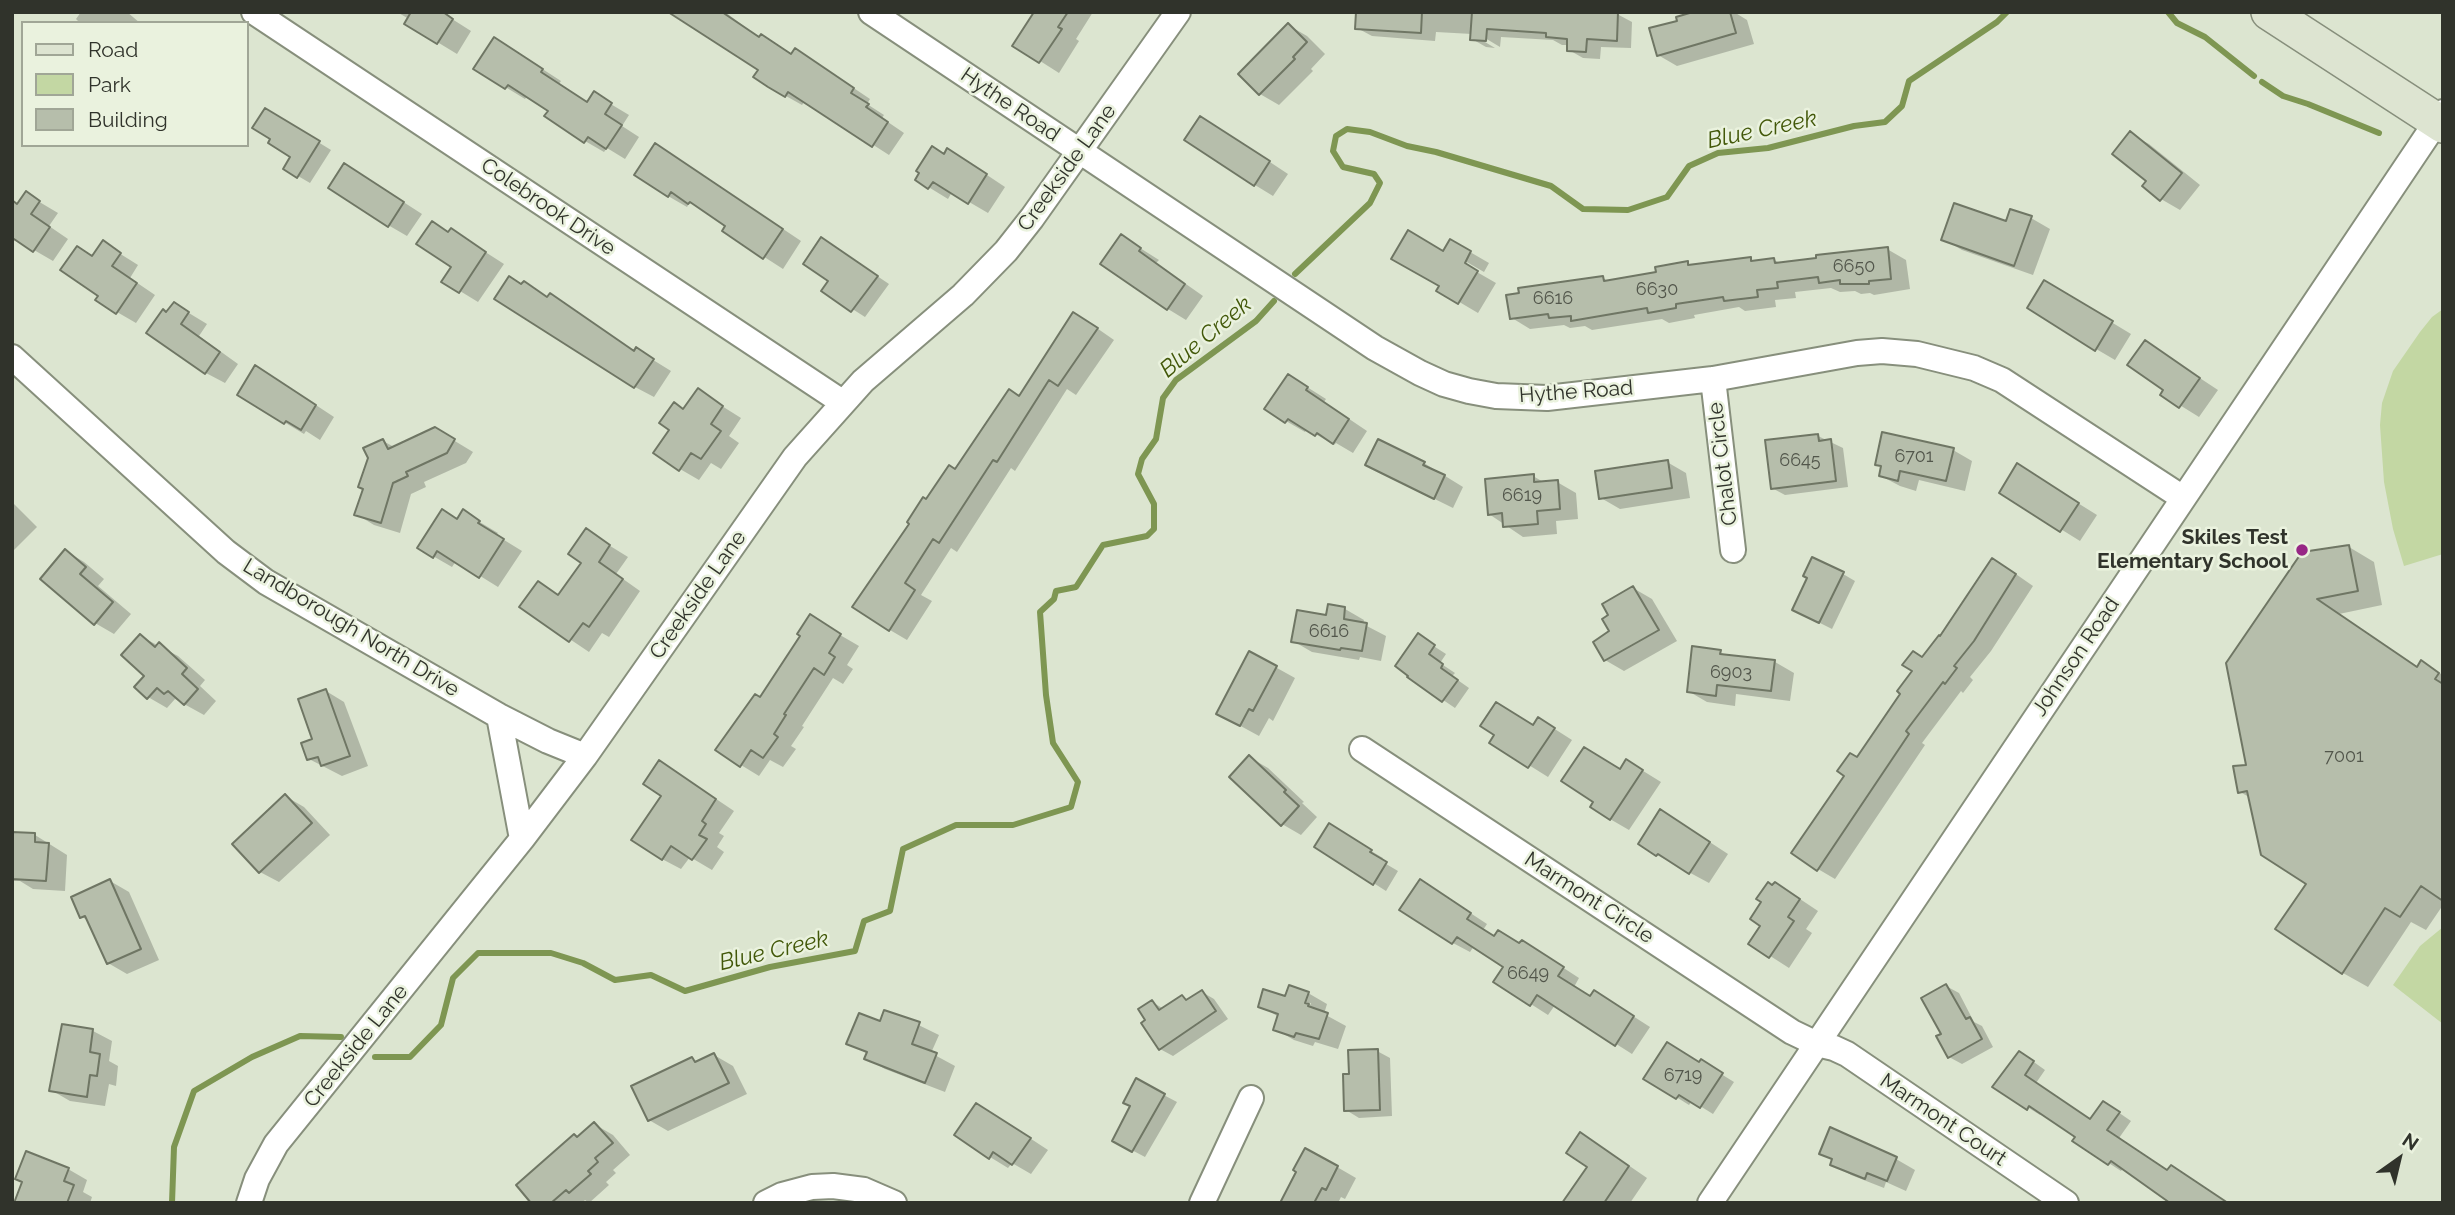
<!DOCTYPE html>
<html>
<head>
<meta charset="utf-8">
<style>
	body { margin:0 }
	#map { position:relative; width:2455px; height:1215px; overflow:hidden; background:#dce5d0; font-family:Raleway,sans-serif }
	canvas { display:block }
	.frame { position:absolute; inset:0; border:14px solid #30332b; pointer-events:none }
	.legend { position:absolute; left:21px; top:21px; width:228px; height:126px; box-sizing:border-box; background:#eaf2de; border:2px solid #a0a696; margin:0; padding:9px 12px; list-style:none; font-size:21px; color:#30332b }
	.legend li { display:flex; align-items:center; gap:14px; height:35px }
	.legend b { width:35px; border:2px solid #a0a696 }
	.north { position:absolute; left:2364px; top:1124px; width:70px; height:70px; -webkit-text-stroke:5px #eaf2de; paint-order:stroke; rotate:34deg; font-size:19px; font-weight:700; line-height:28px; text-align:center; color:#30332b }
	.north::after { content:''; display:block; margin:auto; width:24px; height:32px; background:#30332b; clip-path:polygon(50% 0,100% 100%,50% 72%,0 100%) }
</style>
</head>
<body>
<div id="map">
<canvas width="2455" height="1215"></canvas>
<div class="frame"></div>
<ul class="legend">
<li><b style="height:9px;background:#dde4d1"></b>Road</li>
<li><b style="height:19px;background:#c3d7a3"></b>Park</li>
<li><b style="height:19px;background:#b6beab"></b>Building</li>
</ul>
<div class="north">N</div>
</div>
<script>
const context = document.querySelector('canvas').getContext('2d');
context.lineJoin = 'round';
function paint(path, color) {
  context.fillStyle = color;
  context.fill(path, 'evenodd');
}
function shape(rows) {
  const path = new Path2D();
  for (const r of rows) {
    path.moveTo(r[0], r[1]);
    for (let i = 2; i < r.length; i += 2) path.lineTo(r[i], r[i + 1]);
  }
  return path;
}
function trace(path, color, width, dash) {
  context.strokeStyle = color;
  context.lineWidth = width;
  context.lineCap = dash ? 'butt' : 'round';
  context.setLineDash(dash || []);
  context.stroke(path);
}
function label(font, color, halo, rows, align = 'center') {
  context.font = font + ' Raleway,sans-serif';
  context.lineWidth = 5;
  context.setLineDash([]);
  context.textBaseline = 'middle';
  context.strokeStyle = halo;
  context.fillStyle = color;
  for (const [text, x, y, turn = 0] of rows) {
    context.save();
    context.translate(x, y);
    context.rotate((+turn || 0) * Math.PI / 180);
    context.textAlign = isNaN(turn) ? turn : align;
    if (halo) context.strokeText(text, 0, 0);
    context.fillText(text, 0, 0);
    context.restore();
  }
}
paint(shape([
	[2443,309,2443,554,2404,566,2393,529,2384,482,2380,425,2382,403,2393,371,2420,332,2432,317],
	[2443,927,2443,1024,2393,985,2420,946]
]), '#c3d7a3');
paint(shape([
	[81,12,127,12,140,23,80,23,76,19],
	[397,12,441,12,471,31,457,54,406,23,409,19],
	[672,12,725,12,760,38,792,56,812,60,870,99,867,104,884,115,882,118,904,133,889,155,805,101,802,105,786,96,760,70],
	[1034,12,1093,12,1076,39,1079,41,1059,73,1015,45],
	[1358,12,1617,14,1632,22,1631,48,1601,47,1600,59,1583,58,1569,50,1569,45,1562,45,1553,40,1501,37,1500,47,1485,38,1485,42,1495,48,1486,47,1472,39,1472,34,1436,32,1435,41,1372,36,1357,28],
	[1715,12,1734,12,1747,20,1754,44,1677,66,1658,55],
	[1288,25,1307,36,1325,54,1311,69,1313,71,1279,105,1260,94],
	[513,50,561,81,559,84,588,103,594,94,629,115,622,126,639,137,625,159,607,148,604,152,585,141,547,116,550,111,527,96,525,99,476,69],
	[266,110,331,150,310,183,286,169,293,157,272,139],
	[1220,129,1288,174,1273,196,1255,185],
	[2131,134,2149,144,2200,185,2180,210,2161,199,2149,181],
	[945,155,966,161,1005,187,988,213,952,192,948,199,917,180],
	[674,156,801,241,783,269,724,231,728,226,690,202,687,207,668,196],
	[363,176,422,214,407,236,388,225],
	[26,194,58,213,49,226,68,239,53,261,34,250,12,201,18,205],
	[2031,218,2050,229,2033,275,1962,250,1943,239],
	[451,230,504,264,478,302,460,291,453,266,449,233],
	[1121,236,1159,260,1156,263,1203,296,1186,320,1168,309],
	[1451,241,1489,263,1484,272,1458,257,1456,260,1496,283,1478,313,1439,290,1441,286,1444,253],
	[103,243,138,265,130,278,155,295,136,323,117,312,101,295,93,257],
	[834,247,889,284,865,317,824,291,831,280],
	[1887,249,1906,260,1910,289,1874,295,1870,293,1861,294,1855,291,1840,292,1831,288,1795,292,1796,298,1775,300,1776,307,1745,311,1739,307,1694,315,1695,318,1669,323,1662,319,1592,330,1585,326,1570,328,1564,325,1530,329,1512,318,1603,278,1609,282,1658,273,1687,263,1693,266,1751,259,1755,262,1774,260,1782,264],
	[2045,282,2131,334,2115,360,2062,329],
	[549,298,569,307,636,352,637,350,671,371,654,397,635,387],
	[174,304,207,324,199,336,238,364,225,383,206,373,167,314],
	[1091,324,1114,340,1076,395,1067,389,1015,471,1011,468,957,552,951,548,921,595,932,601,907,640,890,630,927,501,1020,398],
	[2145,342,2218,390,2199,417,2162,394,2166,389],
	[275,378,334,417,320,440,306,431,304,434,239,395],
	[1307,387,1326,399,1324,402,1367,431,1353,453,1336,443,1334,445,1307,429,1305,432,1286,421],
	[698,391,741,418,729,436,739,443,721,469,711,463,699,480,680,469],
	[435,429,473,452,466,463,424,482,426,487,411,494,400,533,374,525,356,514,383,441,396,448],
	[1818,436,1843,448,1848,487,1785,495,1772,488],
	[1953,450,1972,461,1965,491,1919,480,1916,491,1900,486,1881,476,1883,467,1877,464],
	[1667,462,1686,473,1690,498,1620,509,1601,498],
	[1424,463,1463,487,1453,508,1386,475],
	[1533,476,1545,483,1557,482,1576,493,1578,519,1556,521,1557,534,1523,537,1489,514],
	[2036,477,2097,515,2080,541,2001,492],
	[12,502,37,527,13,551,12,550],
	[463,512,498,533,496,535,522,551,498,587,456,561,452,567,419,548,458,520],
	[586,531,628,557,616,574,640,591,609,637,602,633,589,652,522,607,560,596,584,563],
	[2349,547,2374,562,2382,605,2339,614,2418,667,2421,663,2443,675,2443,905,2426,930,2411,922,2368,987,2343,973,2308,884,2249,797,2240,792,2248,766,2228,663],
	[66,551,84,562,104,579,98,586,131,614,114,634,95,623],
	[2010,570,2033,586,1991,651,1970,677,1973,680,1963,693,1961,691,1922,743,1925,745,1835,879,1818,869,1858,759,1902,693,1914,671,1923,658],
	[1843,574,1855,581,1832,629,1806,616],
	[1633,588,1652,599,1677,641,1624,671,1605,660,1611,631],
	[1345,609,1364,620,1363,624,1386,636,1381,661,1360,657,1359,660,1312,652,1293,641,1327,618],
	[828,628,859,646,847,665,853,669,843,684,833,678,802,726,804,727,791,746,796,749,783,767,770,760,759,776,741,765,760,699],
	[140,636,178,656,205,680,200,686,216,701,204,715,175,699,167,708,148,697],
	[1429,643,1446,654,1440,663,1455,673,1452,676,1469,688,1455,708,1409,677],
	[1720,652,1729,657,1775,662,1794,673,1790,701,1736,694,1735,706,1707,702,1688,691],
	[1250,653,1295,678,1273,721,1269,718,1259,736,1237,724],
	[326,691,344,702,368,766,342,776,309,759],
	[1539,719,1572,740,1548,777,1492,742,1534,727],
	[1249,757,1268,768,1304,802,1302,803,1317,817,1301,835,1282,824],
	[1627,761,1661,782,1629,830,1610,819,1621,770],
	[679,774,734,811,719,833,724,836,717,847,724,852,712,870,690,857,681,869,662,859],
	[285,796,304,807,330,835,279,882,260,872],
	[1679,822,1728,854,1709,883,1657,855],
	[1329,826,1383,858,1381,861,1398,871,1386,891,1317,847],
	[12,833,35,835,67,855,65,891,33,889,20,881,12,881],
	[110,881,129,892,159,960,127,974,108,963,89,921,82,917],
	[1437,891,1487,924,1483,930,1495,938,1539,952,1579,978,1574,987,1591,998,1611,1002,1650,1027,1632,1054,1555,1005,1548,1015,1495,981,1505,966,1474,946,1470,952,1453,943],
	[1794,895,1818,911,1806,929,1812,933,1789,968,1750,943,1762,925],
	[1946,986,1959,993,1974,1022,1982,1026,1993,1047,1962,1064,1949,1057,1943,1035],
	[1202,992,1214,999,1228,1019,1173,1056,1160,1049,1152,1002,1164,1009,1182,997,1189,1000],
	[1308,993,1327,1004,1324,1014,1346,1026,1338,1049,1315,1042,1313,1046,1294,1040,1275,1029,1279,1017,1260,1006],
	[1307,1003,1311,1003,1306,1015,1303,1014],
	[900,1016,939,1035,931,1053,955,1066,945,1092,885,1069,866,1058,868,1054,849,1043],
	[93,1031,112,1041,109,1061,118,1066,116,1086,109,1084,105,1106,70,1101,51,1090],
	[1377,1051,1390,1058,1392,1116,1359,1118,1346,1110,1351,1075],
	[714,1055,733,1066,747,1094,668,1131,649,1120,692,1059,698,1062],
	[2031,1060,2045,1070,2036,1083,2091,1121,2115,1110,2131,1121,2119,1138,2168,1172,2123,1168,2121,1171,2075,1141,2078,1137,2042,1113,2040,1115,1994,1086],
	[1699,1064,1713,1069,1734,1082,1713,1114,1692,1101,1689,1105,1646,1078],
	[1137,1081,1177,1102,1145,1157,1126,1147],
	[996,1116,1048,1150,1031,1174,1012,1163,1008,1168,990,1157],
	[594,1124,613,1135,630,1155,613,1170,616,1173,606,1182,609,1185,589,1203,585,1200,582,1203,534,1203,578,1138],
	[1599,1145,1647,1178,1630,1203,1572,1203],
	[1821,1153,1896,1159,1915,1170,1906,1191,1886,1182,1884,1188,1851,1175,1832,1164,1833,1160],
	[1337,1167,1356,1178,1345,1199,1341,1197,1338,1203,1282,1203,1299,1171],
	[68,1169,87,1180,83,1192,92,1197,90,1203,15,1203]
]), '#0003');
trace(shape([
	[2168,12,2177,23,2205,37,2254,76],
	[2262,82,2283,96,2308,104,2379,133],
	[1295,274,1370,203,1380,183,1374,174,1343,167,1333,151,1336,136,1347,129,1370,132,1407,146,1436,152,1551,186,1583,209,1628,210,1667,197,1689,166,1718,153,1768,148,1854,126,1885,122,1902,106,1909,81,1997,22,2007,12],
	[375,1057,410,1057,441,1025,453,978,478,953,551,953,583,963,615,980,651,975,685,991,770,967,855,951,864,921,890,911,903,849,956,825,1013,825,1071,807,1078,782,1053,743,1046,695,1040,612,1054,599,1056,591,1076,587,1103,545,1147,536,1154,529,1154,504,1138,474,1142,459,1156,439,1163,398,1176,380,1256,321,1274,301],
	[172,1203,174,1147,194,1091,252,1057,300,1036,341,1037]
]), '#7e9652', 6);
const building = shape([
	[411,12,443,12,453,19,437,44,404,24,411,12],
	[668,12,722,12,759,37,761,34,791,54,795,48,854,88,851,93,869,104,866,107,888,122,872,147,788,92,785,97,768,87,753,77,758,70,668,12],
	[1034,12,1068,12,1058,27,1062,29,1039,63,1012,46,1034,12],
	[1356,12,1422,12,1421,33,1355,29,1356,12],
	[1472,12,1618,12,1617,41,1587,39,1586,52,1567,51,1567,39,1546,37,1546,33,1487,29,1486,41,1470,40,1472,12],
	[1693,12,1730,12,1736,33,1657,56,1649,28,1677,21,1676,17,1693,12],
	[1288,23,1307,42,1293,57,1295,59,1259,95,1238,74,1288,23],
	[494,37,543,69,541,72,587,102,594,91,612,103,605,114,622,125,606,149,588,137,584,143,544,116,548,111,508,85,505,89,473,69,494,37],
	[265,108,320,141,297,178,283,169,290,157,268,143,270,139,252,128,265,108],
	[1200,116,1270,161,1254,186,1184,140,1200,116],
	[2130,131,2182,173,2160,201,2142,186,2146,181,2112,154,2130,131],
	[655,143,783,229,763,259,722,231,725,226,690,202,688,204,671,192,668,197,634,175,655,143],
	[932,146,944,154,947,148,987,174,968,204,933,182,928,189,915,180,919,173,916,171,932,146],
	[344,163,404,202,388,227,328,188,344,163],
	[26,191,40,201,31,214,50,227,33,252,14,239,12,242,12,200,17,204,26,191],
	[1954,203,2006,221,2010,209,2032,216,2014,266,1941,240,1954,203],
	[432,221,448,232,451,228,486,252,459,293,441,282,451,267,416,244,432,221],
	[1408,230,1443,251,1450,239,1471,251,1465,263,1478,271,1458,304,1436,291,1439,286,1391,259,1408,230],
	[1121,234,1141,248,1139,251,1185,284,1167,310,1100,264,1121,234],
	[821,237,878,276,851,312,821,291,828,281,803,264,821,237],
	[103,240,121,253,112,266,137,283,116,314,95,300,98,296,60,270,77,246,92,256,103,240],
	[1888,247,1891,279,1869,281,1869,284,1840,284,1840,280,1819,283,1818,277,1777,282,1778,288,1757,290,1758,297,1724,301,1723,297,1676,304,1676,308,1648,313,1647,308,1571,321,1571,316,1549,318,1548,314,1510,319,1506,295,1519,293,1518,288,1603,276,1604,281,1656,272,1655,267,1688,261,1688,265,1751,257,1751,261,1774,258,1775,263,1816,258,1816,255,1888,247],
	[509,276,521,284,524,281,547,297,550,293,634,351,636,347,654,359,634,388,494,299,509,276],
	[2044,280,2113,321,2095,351,2027,308,2044,280],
	[174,302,189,312,181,324,220,352,205,374,146,333,163,309,166,312,174,302],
	[1073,312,1098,328,1058,386,1049,380,997,462,993,460,939,543,933,539,905,583,915,590,889,631,852,607,909,524,907,522,923,497,926,499,949,465,955,469,1009,389,1019,396,1073,312],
	[2145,340,2200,378,2179,408,2160,395,2163,390,2127,365,2145,340],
	[255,365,316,405,301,430,286,421,284,424,237,395,255,365],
	[1288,374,1308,387,1306,390,1349,419,1333,444,1317,433,1315,436,1288,419,1285,423,1264,409,1288,374],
	[698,388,723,406,711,424,721,431,701,459,691,453,679,471,653,453,669,430,659,423,674,402,683,409,698,388],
	[435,427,455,439,447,453,406,472,408,476,393,483,381,523,354,515,363,489,358,487,368,458,363,448,383,439,388,449,435,427],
	[1882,432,1954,448,1946,481,1900,471,1898,481,1879,476,1881,466,1875,465,1882,432],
	[1818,434,1819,441,1831,439,1836,481,1771,489,1765,440,1818,434],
	[1378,439,1425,462,1423,465,1445,475,1434,499,1365,465,1378,439],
	[1668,460,1672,488,1599,499,1595,471,1668,460],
	[2017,463,2079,503,2060,532,1999,493,2017,463],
	[1534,474,1534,482,1558,480,1560,509,1537,511,1538,524,1503,527,1502,513,1488,515,1485,479,1534,474],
	[442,509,457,519,463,509,480,521,478,523,504,539,479,578,437,551,433,558,417,548,442,509],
	[586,528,610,545,599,562,623,579,589,627,583,623,569,642,519,607,538,581,558,595,581,563,568,554,586,528],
	[2349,545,2358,591,2317,599,2417,667,2421,660,2439,673,2435,679,2443,684,2443,901,2421,886,2400,917,2385,908,2342,974,2275,929,2306,884,2261,855,2247,791,2238,793,2233,766,2246,765,2226,663,2302,552,2349,545],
	[65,549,86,567,80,574,113,602,94,625,40,579,65,549],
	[1812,557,1844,572,1819,623,1792,610,1807,578,1803,576,1812,557],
	[1992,558,2016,574,1974,641,1954,666,1957,668,1945,684,1943,682,1906,731,1909,734,1817,871,1791,853,1844,776,1837,771,1850,753,1857,757,1900,694,1897,691,1912,671,1902,665,1913,651,1922,657,1939,635,1940,636,1992,558],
	[1633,586,1659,630,1604,661,1593,642,1609,631,1602,619,1608,615,1602,604,1633,586],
	[1328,604,1345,607,1344,619,1367,623,1362,651,1341,648,1340,650,1291,642,1297,610,1326,615,1328,604],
	[810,614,841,634,829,653,835,657,824,675,814,668,784,714,786,715,774,734,778,737,763,758,751,750,740,767,715,750,755,694,760,697,800,636,797,634,810,614],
	[1418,633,1435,645,1429,654,1443,664,1441,668,1458,680,1442,702,1407,677,1408,676,1395,666,1418,633],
	[140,634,155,647,159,642,187,668,182,674,198,689,184,705,168,691,164,694,157,688,147,699,134,687,144,676,121,655,140,634],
	[1692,646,1721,650,1720,654,1775,660,1771,691,1717,685,1716,696,1687,692,1692,646],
	[1249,651,1277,666,1253,711,1249,709,1240,726,1216,714,1249,651],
	[326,689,350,756,321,766,318,757,307,760,301,743,312,739,298,699,326,689],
	[1496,702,1533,725,1538,717,1555,728,1528,768,1489,743,1494,735,1480,726,1496,702],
	[1584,747,1620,769,1626,759,1643,770,1610,820,1590,807,1593,802,1561,781,1584,747],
	[1249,755,1286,790,1284,792,1299,806,1281,826,1229,777,1249,755],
	[659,760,716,799,702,821,706,824,699,835,707,839,692,860,671,846,662,860,631,840,661,796,643,784,659,760],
	[285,794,312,823,259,873,232,844,285,794],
	[1660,809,1710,842,1689,874,1658,854,1656,856,1638,844,1660,809],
	[1329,823,1372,850,1370,852,1387,862,1373,885,1314,847,1329,823],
	[12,832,35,833,35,842,49,843,46,881,12,879,12,832],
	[110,879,141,949,107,964,85,916,80,918,71,897,110,879],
	[1420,879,1471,913,1467,919,1494,936,1498,930,1519,943,1522,940,1564,967,1558,976,1590,996,1594,990,1634,1016,1615,1046,1537,995,1530,1006,1493,982,1503,967,1457,937,1452,944,1399,910,1420,879],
	[1768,882,1772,885,1775,882,1800,899,1788,917,1794,921,1769,958,1748,944,1760,926,1750,919,1761,902,1756,899,1768,882],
	[1946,984,1966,1019,1970,1017,1982,1039,1948,1058,1936,1036,1941,1034,1921,998,1946,984],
	[1289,985,1309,992,1305,1003,1309,1004,1308,1006,1328,1013,1319,1039,1296,1033,1294,1037,1273,1030,1278,1014,1258,1007,1263,989,1285,996,1289,985],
	[1202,990,1216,1011,1159,1050,1141,1023,1145,1020,1138,1009,1152,1000,1159,1010,1182,995,1186,1000,1202,990],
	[884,1010,920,1022,912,1044,937,1053,925,1083,864,1059,867,1052,846,1044,859,1013,880,1021,884,1010],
	[62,1024,93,1029,90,1052,100,1054,97,1076,90,1075,87,1097,49,1091,62,1024],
	[1667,1042,1699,1062,1701,1059,1723,1073,1700,1108,1679,1095,1676,1099,1643,1079,1667,1042],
	[1378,1049,1380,1110,1344,1111,1343,1074,1349,1074,1348,1050,1378,1049],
	[2019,1051,2034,1061,2025,1075,2090,1119,2103,1101,2120,1112,2107,1130,2167,1170,2171,1165,2228,1203,2170,1203,2111,1161,2108,1165,2072,1141,2075,1137,2029,1106,2027,1110,1992,1087,2019,1051],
	[714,1053,729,1083,648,1121,631,1086,692,1057,695,1062,714,1053],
	[1136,1078,1165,1094,1132,1152,1112,1141,1130,1106,1123,1103,1136,1078],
	[976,1103,1031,1138,1012,1165,993,1152,989,1159,954,1135,976,1103],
	[594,1122,613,1143,595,1158,598,1162,588,1171,591,1174,569,1193,566,1190,551,1203,531,1203,516,1185,574,1134,577,1137,594,1122],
	[1830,1127,1897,1157,1887,1181,1867,1173,1865,1179,1830,1165,1832,1159,1819,1154,1830,1127],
	[1580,1132,1629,1166,1604,1203,1562,1203,1587,1167,1566,1153,1580,1132],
	[1305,1148,1338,1166,1326,1190,1322,1188,1314,1203,1280,1203,1296,1172,1293,1170,1305,1148],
	[26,1151,69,1168,64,1181,74,1185,67,1203,14,1203,22,1182,15,1179,26,1151]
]);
paint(building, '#b6beab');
trace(building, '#6f7664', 2);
const street = shape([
	[254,12,842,402],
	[871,12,1375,348,1420,373,1444,384,1469,391,1496,396,1547,398,1713,379,1857,353,1882,351,1917,354,1974,368,2002,380,2183,498],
	[12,357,226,552,266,582,499,716,548,741,585,756],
	[1713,379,1733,550],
	[499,716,522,839],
	[1362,749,1792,1032,1817,1044,1834,1048,1847,1054,2066,1203],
	[249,1203,257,1179,276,1144,522,839,585,756,795,457,863,381,963,295,1006,251,1032,218,1178,12],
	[766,1203,782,1195,812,1187,833,1186,864,1190,894,1203],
	[1202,1203,1251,1098],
	[1710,1203,2443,112]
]);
const secondary = shape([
	[2269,12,2443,125]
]);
trace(street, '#878f7c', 28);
trace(secondary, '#878f7c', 38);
trace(street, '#fff', 24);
trace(secondary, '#dde4d1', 35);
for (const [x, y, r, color] of [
	[2302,550,7,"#972685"]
]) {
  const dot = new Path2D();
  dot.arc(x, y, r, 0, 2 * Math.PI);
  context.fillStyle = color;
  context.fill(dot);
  trace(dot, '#eaf2de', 2.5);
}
label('18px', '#52564b', null, [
	["6650",1854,267],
	["6630",1657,290],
	["6616",1553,299],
	["6701",1914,457],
	["6645",1800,461],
	["6619",1522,496],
	["6616",1329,632],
	["6903",1731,673],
	["7001",2344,757],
	["6649",1528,974],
	["6719",1683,1076]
]);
label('21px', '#30332b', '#eaf2de', [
	["Hythe Road",1010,105,34],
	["Creekside Lane",1067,168,-54],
	["Colebrook Drive",548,207,34],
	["Hythe Road",1576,392,-4],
	["Chalot Circle",1723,464,-97],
	["Creekside Lane",698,595,-55],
	["Landborough North Drive",351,628,31],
	["Johnson Road",2076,657,-56],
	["Marmont Circle",1589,898,33],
	["Creekside Lane",356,1046,-51],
	["Marmont Court",1943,1120,34]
]);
label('bold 21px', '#30332b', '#eaf2de', [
	["Skiles Test",2288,538],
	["Elementary School",2288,562]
], 'right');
label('italic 23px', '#425809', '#eaf2de', [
	["Blue Creek",1762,130,-12],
	["Blue Creek",1206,337,-40],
	["Blue Creek",774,951,-13]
]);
</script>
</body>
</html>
